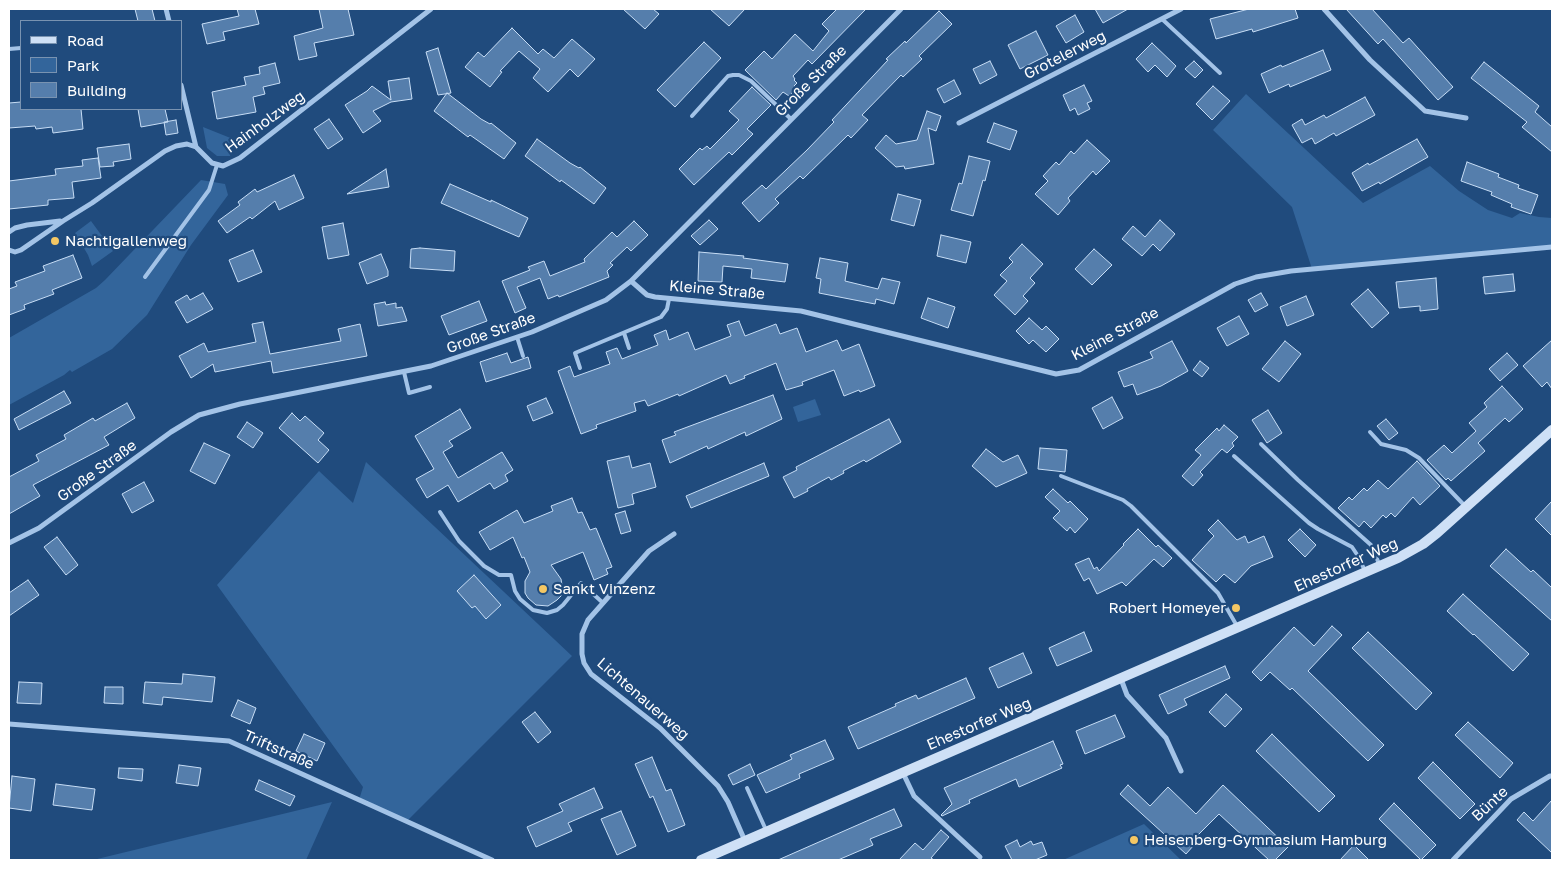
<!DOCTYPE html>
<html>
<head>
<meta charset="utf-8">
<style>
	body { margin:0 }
	#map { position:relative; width:1561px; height:869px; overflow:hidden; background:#204b7d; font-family:"Golos Text",sans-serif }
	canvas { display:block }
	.frame { position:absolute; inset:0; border:10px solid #fff; pointer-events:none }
	.legend { position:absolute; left:20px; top:20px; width:162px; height:90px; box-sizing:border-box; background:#204b7d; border:1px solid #7993b1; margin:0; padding:6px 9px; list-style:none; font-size:15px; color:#fff }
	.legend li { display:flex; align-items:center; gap:10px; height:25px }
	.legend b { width:25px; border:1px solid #7993b1 }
</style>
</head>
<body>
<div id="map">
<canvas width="1561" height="869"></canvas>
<div class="frame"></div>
<ul class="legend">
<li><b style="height:6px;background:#cee0f6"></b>Road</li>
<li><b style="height:14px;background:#33659b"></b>Park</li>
<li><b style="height:14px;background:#557eac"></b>Building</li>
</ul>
</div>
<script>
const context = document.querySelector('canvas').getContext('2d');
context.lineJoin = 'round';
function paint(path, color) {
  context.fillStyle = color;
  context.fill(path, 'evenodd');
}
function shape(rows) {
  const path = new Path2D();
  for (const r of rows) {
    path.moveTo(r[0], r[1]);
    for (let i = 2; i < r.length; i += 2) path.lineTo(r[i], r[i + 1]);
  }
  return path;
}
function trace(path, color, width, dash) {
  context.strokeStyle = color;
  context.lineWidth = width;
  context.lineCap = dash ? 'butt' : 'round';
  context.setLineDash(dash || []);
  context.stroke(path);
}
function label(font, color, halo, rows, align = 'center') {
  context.font = font + ' "Golos Text",sans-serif';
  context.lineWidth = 4.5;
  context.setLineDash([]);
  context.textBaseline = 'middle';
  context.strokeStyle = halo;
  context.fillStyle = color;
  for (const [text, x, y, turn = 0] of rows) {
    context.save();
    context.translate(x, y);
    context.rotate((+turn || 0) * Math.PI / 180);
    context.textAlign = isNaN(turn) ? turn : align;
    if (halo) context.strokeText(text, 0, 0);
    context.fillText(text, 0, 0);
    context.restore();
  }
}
paint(shape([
	[1246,94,1363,203,1430,166,1459,191,1488,210,1512,218,1520,213,1539,217,1552,218,1552,247,1312,269,1292,207,1213,130],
	[203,127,233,139,230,156,217,156,207,148],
	[201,180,225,184,228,195,191,245,147,315,112,349,72,372,70,370,64,375,9,405,9,338,96,288,105,280],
	[91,221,113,251,92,266,88,255,75,233],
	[815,399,821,415,798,422,793,407],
	[366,462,572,656,406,822,359,800,363,787,217,585,319,471,353,503],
	[332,802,306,860,93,860],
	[1144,824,1181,860,1063,860]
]), '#33659b');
const building = shape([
	[135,9,152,9,155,21,138,21,135,9],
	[237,9,255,9,259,24,223,32,225,40,207,44,202,24,239,16,237,9],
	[319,9,348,9,354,35,314,43,317,56,299,60,294,36,323,28,319,9],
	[623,9,653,9,659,14,645,29,623,9],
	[710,9,745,9,729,26,710,9],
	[837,9,866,9,812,64,808,60,793,76,795,79,794,80,797,83,794,86,797,88,789,96,783,92,776,100,745,70,764,51,772,59,795,34,813,51,829,31,822,24,837,9],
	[1095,9,1128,9,1103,23,1095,9],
	[1249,9,1295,9,1298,18,1253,32,1252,29,1216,39,1210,19,1249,9],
	[1346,9,1372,9,1403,43,1409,38,1453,87,1438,100,1383,39,1378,44,1346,9],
	[939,11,952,24,919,56,922,59,903,77,901,75,862,115,868,120,851,138,848,135,803,179,800,176,775,199,779,203,759,222,742,203,762,185,766,189,807,150,834,122,832,120,888,60,886,59,905,41,906,43,939,11],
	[1075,15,1084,32,1066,43,1056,26,1075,15],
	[512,28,538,54,543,49,554,58,572,39,595,59,578,77,570,69,548,92,533,78,540,69,519,51,500,71,502,72,490,87,465,67,478,52,484,57,512,28],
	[1036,31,1048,55,1020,69,1008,45,1036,31],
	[704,42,721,58,675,107,657,90,704,42],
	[1152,43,1176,66,1167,77,1155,65,1148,72,1136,59,1152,43],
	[438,48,451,93,438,95,426,52,438,48],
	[1323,50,1331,70,1290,87,1289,84,1269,93,1261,74,1281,65,1282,67,1323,50],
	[990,61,997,75,980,84,973,69,990,61],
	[1194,61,1203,70,1195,78,1185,69,1194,61],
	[1484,62,1539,106,1535,112,1552,127,1552,152,1522,127,1527,122,1471,78,1484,62],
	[275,63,280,83,263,87,265,94,253,97,256,112,217,119,212,92,246,85,244,77,260,74,259,67,275,63],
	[409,78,412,99,391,102,373,111,381,121,363,133,345,105,367,91,372,86,391,100,388,81,409,78],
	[954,80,961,94,944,103,937,89,954,80],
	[1084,85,1092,101,1087,103,1090,109,1078,115,1075,108,1070,111,1063,95,1084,85],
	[1213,86,1230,101,1212,120,1196,104,1213,86],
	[752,87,771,105,747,129,753,134,732,155,729,152,694,185,679,169,700,148,702,150,707,146,710,149,739,120,729,111,752,87],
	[447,93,481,119,490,124,491,123,516,143,504,159,470,135,468,137,434,111,447,93],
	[1365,97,1375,115,1336,136,1334,133,1315,144,1312,138,1302,143,1292,125,1302,119,1305,125,1324,115,1326,118,1365,97],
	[21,102,21,109,81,109,83,129,53,133,52,127,36,129,35,126,9,128,9,103,21,102],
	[138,109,165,109,168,122,141,127,138,109],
	[927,111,941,116,936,131,928,128,934,164,905,169,904,166,896,167,875,148,886,135,896,144,917,140,927,111],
	[329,119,343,139,328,149,314,129,329,119],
	[176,120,178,133,166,135,164,122,176,120],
	[994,123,1017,131,1010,150,987,142,994,123],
	[537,139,570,163,579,168,580,167,606,188,594,204,561,180,560,182,525,156,537,139],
	[1417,139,1428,157,1380,184,1379,182,1362,191,1352,173,1368,163,1369,165,1417,139],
	[1087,140,1110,161,1096,175,1093,171,1068,198,1070,201,1058,215,1035,194,1048,181,1043,176,1056,162,1059,165,1071,151,1074,154,1087,140],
	[129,144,131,159,113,162,114,166,100,167,97,148,129,144],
	[969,156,990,161,985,181,983,180,973,216,951,210,959,183,962,184,969,156],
	[98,158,101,178,72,182,74,198,48,200,48,205,9,209,9,181,56,175,55,169,83,166,82,160,98,158],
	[1467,162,1499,174,1498,177,1519,185,1518,188,1538,195,1531,214,1511,207,1512,204,1491,195,1492,192,1461,181,1467,162],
	[386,169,389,187,347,194,386,169],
	[294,175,304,198,279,210,275,201,252,219,250,217,227,233,218,221,240,205,238,202,255,189,257,192,294,175],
	[450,184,491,202,491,200,528,218,519,237,441,203,450,184],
	[898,194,921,200,914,226,891,220,898,194],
	[709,220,718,229,700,245,691,236,709,220],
	[1160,220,1175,234,1160,251,1153,244,1142,256,1122,239,1133,226,1145,237,1160,220],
	[634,221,648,235,631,251,627,247,610,263,613,265,607,271,609,277,559,297,558,295,548,299,540,278,517,287,526,308,515,313,502,281,530,270,528,267,544,261,550,276,585,262,584,259,612,232,617,237,634,221],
	[343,223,349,255,328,259,322,227,343,223],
	[941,235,971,242,966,263,937,256,941,235],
	[1022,244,1043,264,1030,278,1035,283,1023,296,1028,301,1015,315,994,295,1007,281,1000,275,1013,262,1009,258,1022,244],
	[420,248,455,251,454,271,410,268,411,249,420,248],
	[1094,249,1112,265,1092,285,1075,269,1094,249],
	[253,250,262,272,238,282,229,260,253,250],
	[699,252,744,256,743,258,788,264,785,282,751,278,752,269,723,266,722,282,698,281,699,252],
	[381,254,388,271,388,276,367,284,359,263,381,254],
	[73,255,82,278,52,290,54,294,24,305,25,309,9,315,9,289,17,286,15,282,45,271,43,266,73,255],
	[820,258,848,263,845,281,878,289,882,278,900,282,894,304,876,299,875,304,819,293,821,279,816,278,820,258],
	[1513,274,1515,291,1485,294,1483,277,1513,274],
	[1436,278,1438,309,1420,311,1420,306,1399,308,1396,282,1436,278],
	[1368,289,1389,313,1372,328,1351,304,1368,289],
	[203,293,213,309,187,323,175,302,187,295,190,300,203,293],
	[1261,293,1268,305,1255,312,1248,300,1261,293],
	[1306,296,1314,315,1287,326,1280,307,1306,296],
	[928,298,955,307,948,328,921,318,928,298],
	[479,301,487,321,449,335,441,316,479,301],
	[385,302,386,305,396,303,396,308,402,307,407,321,378,326,374,304,385,302],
	[1239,316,1249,334,1227,346,1217,328,1239,316],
	[1029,318,1042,330,1046,326,1059,339,1046,352,1033,340,1029,344,1016,331,1029,318],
	[739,321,745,336,776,324,780,334,797,328,806,352,837,340,842,351,859,344,875,386,860,392,859,390,844,396,834,370,802,382,803,385,786,390,776,363,744,376,745,378,730,384,726,375,679,396,678,394,648,406,645,400,634,403,636,411,596,425,597,428,581,434,558,371,570,366,574,377,610,364,606,352,617,348,622,359,658,345,654,335,666,330,669,340,688,332,695,350,731,336,727,325,739,321],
	[263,322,270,354,341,341,338,329,360,324,367,356,273,373,271,361,215,372,213,364,191,378,179,356,204,343,208,352,256,342,252,324,263,322],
	[1552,340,1552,389,1547,382,1542,387,1523,366,1552,340],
	[1172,341,1188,371,1161,386,1137,395,1133,384,1124,387,1118,372,1153,358,1150,352,1172,341],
	[1285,341,1301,354,1279,382,1262,369,1285,341],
	[507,353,511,363,528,357,531,368,486,382,480,362,507,353],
	[1507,353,1518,365,1500,381,1489,369,1507,353],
	[1200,361,1209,368,1202,377,1193,370,1200,361],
	[1502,386,1523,409,1509,422,1505,418,1478,443,1485,451,1451,481,1448,478,1446,480,1427,460,1444,445,1452,453,1476,431,1469,423,1487,407,1484,403,1502,386],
	[64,391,71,403,19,430,14,419,64,391],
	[773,395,782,419,746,436,745,432,708,449,707,446,670,463,662,440,676,435,674,432,773,395],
	[1112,397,1123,418,1103,429,1092,408,1112,397],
	[546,398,553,413,533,421,527,406,546,398],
	[127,403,135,418,104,437,109,445,33,485,40,496,9,514,9,477,39,461,36,455,66,439,64,435,93,418,95,421,127,403],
	[460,409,471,428,449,441,453,446,443,452,458,478,502,452,513,470,505,475,508,481,494,489,490,483,458,502,448,485,427,498,416,479,434,469,415,436,460,409],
	[1268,410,1282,433,1267,443,1252,420,1268,410],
	[292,413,300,421,305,416,324,433,318,440,329,450,318,463,279,428,292,413],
	[889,419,901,442,866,462,864,460,843,471,844,473,831,480,829,477,807,489,808,491,794,498,783,477,797,470,796,467,889,419],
	[1386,419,1398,433,1389,440,1377,426,1386,419],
	[247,422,263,433,253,448,237,437,247,422],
	[1224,425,1238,437,1232,443,1234,446,1227,453,1222,449,1200,472,1203,475,1193,486,1182,476,1201,455,1195,450,1217,428,1219,431,1224,425],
	[204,443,230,455,215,484,190,471,204,443],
	[1040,448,1067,450,1065,472,1038,469,1040,448],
	[986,449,1003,462,1018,455,1027,473,996,487,972,466,986,449],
	[629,456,632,468,650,463,656,487,632,494,634,504,618,508,607,461,629,456],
	[1417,461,1440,486,1420,505,1413,497,1395,517,1391,513,1386,518,1383,515,1371,528,1364,521,1359,527,1338,508,1349,497,1352,500,1364,488,1367,491,1378,480,1388,489,1417,461],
	[764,463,769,476,691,508,686,496,764,463],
	[144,482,154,501,132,513,122,494,144,482],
	[1053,489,1068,503,1070,501,1088,519,1075,533,1070,527,1067,531,1053,518,1060,511,1045,497,1053,489],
	[572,498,578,513,582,512,590,530,596,528,612,567,606,569,608,574,594,580,583,552,551,565,561,579,562,585,561,596,557,600,548,606,536,605,528,598,525,593,525,581,530,572,524,557,522,558,513,537,490,550,479,532,517,510,524,523,553,511,551,506,572,498],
	[1552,501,1552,536,1535,519,1552,501],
	[625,511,631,531,621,534,615,514,625,511],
	[1218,520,1237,540,1245,536,1248,543,1264,536,1273,557,1251,566,1235,583,1224,574,1216,582,1192,560,1214,536,1208,530,1218,520],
	[1138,529,1156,547,1158,545,1172,558,1163,567,1154,559,1126,586,1122,582,1097,594,1089,578,1084,581,1075,564,1089,558,1094,569,1097,567,1099,571,1124,545,1123,544,1138,529],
	[1300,529,1316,545,1305,557,1288,540,1300,529],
	[57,537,78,565,66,575,44,547,57,537],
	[1506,549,1531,572,1533,570,1552,588,1552,621,1490,566,1506,549],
	[474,575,501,605,486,619,475,606,472,608,457,591,474,575],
	[28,580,39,595,9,616,9,593,28,580],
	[1463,594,1529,654,1513,671,1474,634,1473,635,1447,611,1463,594],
	[1332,626,1342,635,1308,671,1384,745,1368,761,1292,688,1290,690,1270,672,1261,681,1252,672,1294,627,1314,646,1332,626],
	[1084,632,1092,651,1057,666,1049,648,1084,632],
	[1368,632,1432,693,1416,710,1352,648,1368,632],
	[1023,653,1032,673,998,688,989,668,1023,653],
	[1225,666,1230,678,1184,699,1187,705,1168,714,1159,695,1225,666],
	[183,674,215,677,212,702,163,697,162,705,143,703,145,682,182,684,183,674],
	[966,678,975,698,858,749,848,727,896,706,895,704,916,695,918,699,966,678],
	[19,682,42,683,41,704,17,703,19,682],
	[105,687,123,687,123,704,104,703,105,687],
	[1226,694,1242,709,1225,727,1209,712,1226,694],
	[238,700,256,708,250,724,231,716,238,700],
	[535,712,551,732,538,743,522,722,535,712],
	[1115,715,1125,737,1085,754,1076,731,1115,715],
	[1468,722,1513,763,1500,778,1455,735,1468,722],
	[304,734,325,743,317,761,296,751,304,734],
	[1272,734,1335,796,1319,812,1256,751,1272,734],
	[825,740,834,759,799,774,800,778,766,793,757,775,792,759,790,755,825,740],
	[1053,741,1063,764,1060,765,1062,768,1019,787,1016,779,969,800,970,803,942,816,941,815,952,804,944,788,1053,741],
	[652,757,666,791,671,789,685,825,668,832,653,796,650,798,635,764,652,757],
	[1433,762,1475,804,1460,819,1418,778,1433,762],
	[750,764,755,775,733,785,728,775,750,764],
	[179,765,201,768,198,786,176,783,179,765],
	[119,768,143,769,142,781,118,778,119,768],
	[12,776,35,779,31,811,9,808,12,776],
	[259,780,295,796,290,806,255,790,259,780],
	[56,784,95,789,92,810,53,805,56,784],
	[1128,785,1150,806,1168,787,1196,814,1223,785,1288,847,1275,860,1269,860,1219,814,1191,842,1194,845,1186,854,1120,794,1128,785],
	[594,788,603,808,568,823,572,831,536,847,527,827,563,811,559,804,594,788],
	[1552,800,1552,853,1517,820,1524,812,1533,821,1552,800],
	[1394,803,1436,845,1421,860,1379,819,1394,803],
	[894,809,902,826,870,839,873,845,838,860,778,860,894,809],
	[621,811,636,846,617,855,601,819,621,811],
	[941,830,949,837,931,858,934,860,899,860,915,843,923,850,941,830],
	[1017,840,1020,847,1031,841,1033,845,1042,842,1047,855,1035,860,1012,860,1005,846,1017,840],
	[1354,845,1369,860,1340,860,1354,845]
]);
paint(building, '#557eac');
trace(building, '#c7ddf5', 1);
trace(shape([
	[1162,19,1220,73],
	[9,49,21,48],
	[692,116,728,76,733,75,739,75,751,81,791,119],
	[145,277,209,190,217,165],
	[624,333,629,348],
	[517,337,523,356],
	[580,368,575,353,661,317,667,309,669,299],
	[404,372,409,393,430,387],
	[1370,432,1381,444,1406,450,1419,458,1465,506],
	[1261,444,1298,480,1371,545,1380,566],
	[1234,456,1309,523,1318,529,1352,547,1358,556,1365,571],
	[1061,476,1123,500,1131,506,1218,593,1237,626],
	[440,512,459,541,484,566,499,575,511,575,515,591,520,599,533,610,547,613,557,610,563,605,581,583,602,602],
	[747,788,766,830]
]), '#a3c3e7', 4);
trace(shape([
	[166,9,169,21],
	[1324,9,1370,60,1425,111,1466,118],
	[181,85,196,147,212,163,223,166,240,158,431,9],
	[959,123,1181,9],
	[9,232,15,228,27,225,60,221],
	[9,250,15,252,21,250,63,221,92,203,165,151,176,146,187,144,196,147],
	[631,281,647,295,655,297,801,311,1056,374,1079,370,1235,284,1256,277,1291,271,1552,247],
	[674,534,649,551,588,620,582,634,582,654,584,663,591,674,660,728,718,786,728,802,745,841],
	[9,543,39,528,171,432,199,415,240,404,431,366,532,332,606,300,631,281,901,9],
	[1121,679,1127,695,1166,738,1181,771],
	[9,724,229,741,492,860],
	[903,773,914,796,980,857],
	[1453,860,1511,799,1550,776,1552,776]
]), '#a3c3e7', 5);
trace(shape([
	[701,860,1398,558,1423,544,1437,533,1552,430]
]), '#cee0f6', 10);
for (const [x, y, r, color] of [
	[55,241,5,"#f4c764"],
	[543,589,5,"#f4c764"],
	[1236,608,5,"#f4c764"],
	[1134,840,5,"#f4c764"]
]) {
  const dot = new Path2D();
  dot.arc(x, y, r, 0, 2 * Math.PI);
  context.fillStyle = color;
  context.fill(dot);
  trace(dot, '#204b7d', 2);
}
label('15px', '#fff', '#204b7d', [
	["Grotelerweg",1065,55,-27],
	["Große Straße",811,81,-45],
	["Hainholzweg",265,122,-36],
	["Kleine Straße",717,290,5],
	["Große Straße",491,333,-20],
	["Kleine Straße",1115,334,-28],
	["Große Straße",97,471,-36],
	["Ehestorfer Weg",1346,565,-24],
	["Lichtenauerweg",643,699,41],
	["Ehestorfer Weg",979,724,-23],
	["Triftstraße",279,750,24],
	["Bünte",1490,804,-43]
]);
label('15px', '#fff', '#204b7d', [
	["Nachtigallenweg",65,241],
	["Sankt Vinzenz",553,589],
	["Robert Homeyer",1226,608,"right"],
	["Heisenberg-Gymnasium Hamburg",1144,840]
], 'left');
</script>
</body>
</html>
